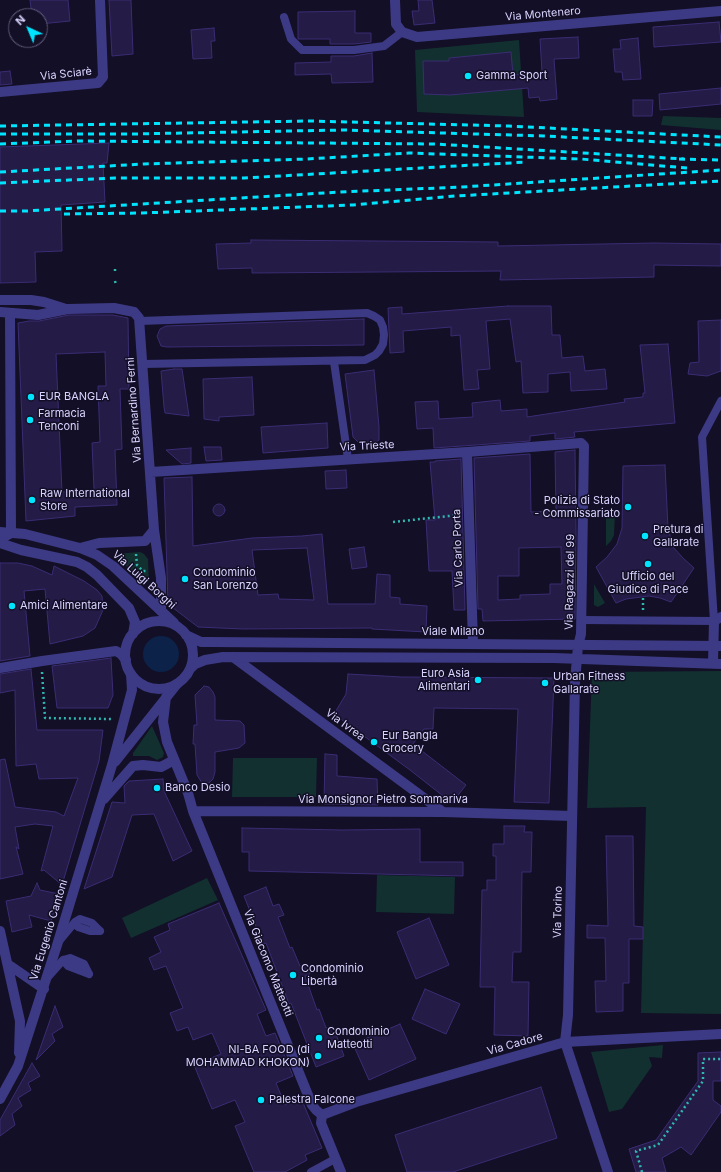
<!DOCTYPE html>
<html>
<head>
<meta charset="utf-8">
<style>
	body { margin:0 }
	#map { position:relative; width:721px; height:1172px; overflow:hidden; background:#130f26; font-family:Inter,sans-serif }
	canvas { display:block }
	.north { position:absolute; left:8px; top:8px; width:40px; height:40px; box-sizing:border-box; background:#130f26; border:1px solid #625e7d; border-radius:50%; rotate:316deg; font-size:11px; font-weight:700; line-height:16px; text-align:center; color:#d9d4ff }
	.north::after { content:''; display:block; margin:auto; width:14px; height:18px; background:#00e5ff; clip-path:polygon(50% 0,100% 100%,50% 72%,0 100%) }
</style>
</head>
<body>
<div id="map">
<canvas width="721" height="1172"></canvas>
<div class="north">N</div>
</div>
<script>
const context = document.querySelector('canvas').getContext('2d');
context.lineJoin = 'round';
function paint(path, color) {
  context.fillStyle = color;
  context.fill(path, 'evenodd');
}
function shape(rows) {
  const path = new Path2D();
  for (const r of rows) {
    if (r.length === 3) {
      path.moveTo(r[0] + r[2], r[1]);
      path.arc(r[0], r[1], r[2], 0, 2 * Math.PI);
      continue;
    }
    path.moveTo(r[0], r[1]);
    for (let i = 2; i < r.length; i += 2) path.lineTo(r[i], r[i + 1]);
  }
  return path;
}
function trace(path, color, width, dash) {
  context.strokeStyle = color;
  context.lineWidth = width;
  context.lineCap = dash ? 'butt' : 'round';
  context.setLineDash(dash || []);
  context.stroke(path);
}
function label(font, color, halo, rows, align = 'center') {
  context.font = font + ' Inter,sans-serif';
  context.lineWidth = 3;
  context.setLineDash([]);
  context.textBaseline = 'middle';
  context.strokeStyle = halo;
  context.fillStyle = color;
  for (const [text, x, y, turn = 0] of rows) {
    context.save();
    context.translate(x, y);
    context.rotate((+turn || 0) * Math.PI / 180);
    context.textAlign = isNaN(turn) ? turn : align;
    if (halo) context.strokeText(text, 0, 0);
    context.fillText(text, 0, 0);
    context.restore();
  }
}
paint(shape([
	[519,40,524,117,417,112,415,50],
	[663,116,721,118,721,130,661,125],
	[606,514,615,514,614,535,611,541,606,546],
	[140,552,144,554,148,559,149,582,145,584,124,564,114,558,115,554],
	[594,584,605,603,598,607,594,605],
	[721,671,721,1014,641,1013,646,807,587,808,592,672],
	[152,726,164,753,163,757,157,760,149,756,133,756,133,753],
	[233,758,317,758,316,797,232,797],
	[377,875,455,877,454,914,376,912],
	[207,878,218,900,131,938,122,918],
	[663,1045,662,1058,649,1057,652,1066,622,1109,609,1112,591,1052]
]), '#12302f');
paint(shape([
	[161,654,18]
]), '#0c2248');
const building = shape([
	[30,0,68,0,70,21,40,24,40,16,32,16,30,0],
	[109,0,131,0,133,54,112,56,109,0],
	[418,0,432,0,435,23,414,25,412,11,419,11,418,0],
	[355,11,355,33,371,33,371,42,354,44,330,44,330,39,298,39,298,12,355,11],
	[719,22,721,42,654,47,653,27,719,22],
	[214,28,215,41,211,41,212,58,193,59,191,30,214,28],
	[578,37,579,58,554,59,557,99,540,101,539,97,529,98,528,88,450,95,424,94,423,61,449,61,449,58,511,52,513,75,542,72,540,39,578,37],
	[638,38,641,79,623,80,622,72,615,72,613,49,621,49,620,40,638,38],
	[372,53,373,82,332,83,331,74,295,75,295,63,331,62,331,56,354,56,372,53],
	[10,71,12,84,0,85,0,72,10,71],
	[721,88,721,104,660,110,659,94,721,88],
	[633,100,653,100,652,116,633,116,633,100],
	[109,143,107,163,103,163,105,202,61,205,62,251,35,252,36,282,0,283,0,147,109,143],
	[251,240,498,242,498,246,654,243,721,244,721,266,654,265,654,277,500,280,501,271,252,273,252,268,218,269,216,244,251,243,251,240],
	[508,306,551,306,552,335,560,335,562,358,583,356,585,371,605,369,607,389,571,391,570,372,548,374,548,392,523,393,521,361,516,362,510,319,486,321,490,369,477,370,479,389,464,390,460,335,451,336,451,327,403,331,404,352,390,353,388,308,402,307,402,314,508,306],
	[69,315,113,315,128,318,129,389,120,389,122,449,115,450,117,505,75,507,75,516,26,521,18,323,29,321,39,321,69,315],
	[105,352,106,386,98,386,100,442,92,443,94,490,62,492,56,354,105,352],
	[364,319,364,345,167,347,161,346,157,336,160,329,166,326,364,319],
	[721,320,721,371,707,376,688,374,690,363,699,362,698,321,721,320],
	[668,344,675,423,574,432,575,437,555,439,555,433,530,436,530,441,434,448,433,428,417,429,415,402,438,401,439,419,473,417,472,403,500,400,501,411,527,409,527,417,625,402,624,399,643,397,643,393,645,393,640,345,668,344],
	[174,369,182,369,189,416,165,413,164,407,161,371,174,369],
	[374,370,379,427,379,440,372,445,361,445,353,437,345,374,374,370],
	[252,377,254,415,219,417,219,421,204,419,203,379,252,377],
	[327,423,328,448,263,453,261,427,327,423],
	[204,447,221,447,222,460,206,461,204,447],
	[191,448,191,463,182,464,166,450,191,448],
	[575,450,576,533,575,619,483,621,482,609,478,609,474,458,530,454,531,512,556,511,555,452,575,450],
	[561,547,562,584,550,584,550,594,520,595,520,599,498,600,498,576,519,576,519,548,561,547],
	[461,459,465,610,454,610,452,571,429,571,426,520,435,520,430,462,435,462,435,461,461,459],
	[665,465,668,528,673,547,683,558,694,568,671,602,660,598,649,596,626,599,616,603,596,567,607,557,617,544,622,528,623,466,665,465],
	[346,470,347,488,326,489,325,471,346,470],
	[192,477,193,546,252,538,302,536,322,534,328,604,375,604,377,574,390,575,390,597,400,598,400,604,427,606,426,632,372,629,372,628,243,629,198,627,168,604,164,478,192,477],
	[307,548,314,600,279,599,278,594,258,595,252,550,307,548],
	[219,510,6],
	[364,547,367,567,352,569,349,549,364,547],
	[0,563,18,563,32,566,52,575,54,566,84,581,97,590,102,596,103,610,95,628,83,636,50,644,45,589,24,591,30,656,0,661,0,563],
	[111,658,113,695,108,708,57,708,52,666,111,658],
	[31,669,37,730,103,730,99,761,62,885,44,870,41,871,53,826,35,824,15,827,19,849,16,847,23,874,0,879,0,760,5,759,15,807,56,812,64,816,78,778,39,779,36,764,16,766,15,690,0,693,0,674,31,669],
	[348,674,401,677,554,678,549,803,514,802,518,709,434,708,433,729,424,729,413,744,466,785,452,803,410,770,334,714,346,694,348,674],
	[204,686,209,687,213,692,215,697,215,720,240,721,244,725,245,743,239,748,215,752,215,772,213,779,209,783,202,783,197,775,195,744,193,744,194,725,197,725,195,695,204,686],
	[325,754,337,755,337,776,377,779,378,805,324,804,325,754],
	[163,779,164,791,192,851,173,861,154,814,132,815,112,877,84,889,112,802,125,803,124,786,129,781,163,779],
	[504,826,525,826,524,832,532,832,531,872,522,872,521,952,513,952,512,982,529,982,528,1036,494,1035,495,987,480,987,482,890,487,890,487,880,496,880,496,856,493,856,493,844,504,844,504,826],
	[242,828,342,830,420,829,420,862,463,862,463,876,249,871,249,852,242,852,242,828],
	[606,836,633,836,634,926,643,927,643,939,629,939,629,983,623,983,623,1011,596,1012,595,981,606,981,605,938,587,938,587,925,608,926,606,836],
	[37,883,40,890,59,894,51,921,29,915,32,927,12,932,6,901,31,896,37,883],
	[266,887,273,906,279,904,284,915,278,917,290,948,292,947,300,966,306,963,310,974,305,976,317,1010,319,1009,326,1028,333,1026,344,1056,316,1067,291,1003,289,1004,266,943,263,944,244,896,266,887],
	[219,903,266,1010,257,1014,266,1036,275,1033,293,1076,276,1083,285,1105,301,1098,322,1148,305,1155,307,1160,285,1172,254,1172,235,1126,245,1122,235,1100,212,1109,194,1065,221,1054,212,1033,193,1040,188,1027,177,1031,170,1013,183,1008,166,966,154,970,149,958,161,952,154,937,170,930,168,924,219,903],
	[429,918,449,965,416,979,397,932,429,918],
	[425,989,460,1004,446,1034,412,1019,425,989],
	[55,1006,63,1027,52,1034,55,1041,36,1060,55,1006],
	[400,1024,416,1059,369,1080,353,1044,400,1024],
	[721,1052,721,1081,713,1081,713,1100,721,1106,721,1112,691,1155,681,1147,662,1158,666,1172,636,1172,629,1149,656,1140,698,1081,698,1053,721,1052],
	[32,1063,40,1076,28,1083,31,1090,18,1098,22,1106,12,1114,15,1125,0,1136,0,1120,32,1063],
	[541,1087,557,1138,453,1172,407,1172,395,1135,541,1087]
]);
paint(building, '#241b47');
trace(building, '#3b2d73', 1);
trace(shape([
	[115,269,115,273],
	[115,281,116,285],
	[393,522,458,515],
	[136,554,137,565,143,571,148,571],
	[643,610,643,597],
	[42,672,45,718,112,719],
	[642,1172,636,1151,658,1145,670,1128,703,1081,703,1059,721,1059]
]), '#2fb8b0', 2.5, [2, 3]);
trace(shape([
	[284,17,291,39,302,50,354,50,384,46,402,32],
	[140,321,367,313,374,316,380,320,383,327,384,335,383,344,379,351,375,355,365,360,143,364],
	[334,362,348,459],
	[581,620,714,621,702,437,721,401],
	[75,922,78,927,90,931,100,931],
	[60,940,75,922,80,919,92,923,100,931],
	[63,960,68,966,89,974],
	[47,978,63,960,70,958,84,964,89,974],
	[311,1172,335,1159]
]), '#3d3a85', 8);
trace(shape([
	[395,0,396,24,402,32,417,37,721,11],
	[0,92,98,83,103,77,100,0],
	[0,300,31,300,44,302,66,309],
	[0,312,38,315,68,309,114,308,134,312,139,318,154,530,161,578,161,611],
	[467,452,473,644],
	[151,472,467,452,581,443,584,446,581,634,578,646],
	[0,539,11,533,10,313],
	[80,548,99,543,145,541,154,530],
	[233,657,443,812],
	[713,663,714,621,721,617],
	[0,668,42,661,116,651,121,654,126,660],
	[166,697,163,722,167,742,188,793,193,811,312,1105,316,1110,322,1115],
	[115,762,177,684],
	[104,799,133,766,143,765,161,767,174,760],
	[193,811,443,812,572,816],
	[0,931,20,1021,19,1053],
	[9,965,44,989],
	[0,1099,18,1066,58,942,112,765,132,690,131,674],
	[322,1115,356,1102,565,1042,721,1034],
	[322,1115,321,1123,341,1172]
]), '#3d3a85', 10);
trace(shape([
	[0,532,25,534,80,548,97,555,113,566,174,623],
	[0,543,21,550,77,562,87,567,97,575,129,608,135,622,133,634],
	[159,655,34],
	[186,635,201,642,210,642,721,646],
	[578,646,575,682,568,1015,565,1042,608,1172],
	[191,668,195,664,205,660,223,657,554,658,721,664]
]), '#3d3a85', 10);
trace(shape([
	[0,126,310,121,509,126,721,137],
	[0,134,132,134,343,130,544,136,721,145],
	[0,144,77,141,435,144,684,159],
	[679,159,721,160],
	[0,172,144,164,307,159,409,153,581,159,687,168],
	[0,183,115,178,244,178,527,162],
	[0,211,26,211,340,192,462,187,721,170],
	[64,214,142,213,353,205,455,196,721,181]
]), '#00e5ff', 3, [6, 5]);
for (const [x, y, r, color] of [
	[468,76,4,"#00e5ff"],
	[31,397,4,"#00e5ff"],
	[30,420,4,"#00e5ff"],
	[32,500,4,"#00e5ff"],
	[628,507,4,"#00e5ff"],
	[645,536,4,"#00e5ff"],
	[648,564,4,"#00e5ff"],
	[185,579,4,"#00e5ff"],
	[12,606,4,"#00e5ff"],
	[478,680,4,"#00e5ff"],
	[545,683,4,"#00e5ff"],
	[374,742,4,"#00e5ff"],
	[157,788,4,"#00e5ff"],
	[293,975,4,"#00e5ff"],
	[319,1038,4,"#00e5ff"],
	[318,1056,4,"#00e5ff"],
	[261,1100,4,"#00e5ff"]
]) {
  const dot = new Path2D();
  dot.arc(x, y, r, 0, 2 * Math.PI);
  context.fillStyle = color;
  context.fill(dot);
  trace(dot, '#130f26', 1.5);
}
label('11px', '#d9d4ff', '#130f26', [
	["Via Montenero",543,14,-5],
	["Via Sciarè",66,74,-6],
	["Via Bernardino Ferni",134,410,-94],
	["Via Trieste",367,446,-3],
	["Via Carlo Porta",458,548,-92],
	["Via Luigi Borghi",144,580,42],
	["Via Ragazzi del 99",570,582,-89],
	["Viale Milano",453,632],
	["Via Ivrea",345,725,36],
	["Via Monsignor Pietro Sommariva",383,800],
	["Via Torino",558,912,-89],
	["Via Eugenio Cantoni",49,930,-73],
	["Via Giacomo Matteotti",268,963,68],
	["Via Cadore",515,1044,-16]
]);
label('11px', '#d9d4ff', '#130f26', [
	["Gamma Sport",476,76],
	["EUR BANGLA",39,397],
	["Farmacia",38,414],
	["Tenconi",38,427],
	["Raw International",40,494],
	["Store",40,507],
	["Polizia di Stato",620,501,"right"],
	["- Commissariato",620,514,"right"],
	["Pretura di",653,530],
	["Gallarate",653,543],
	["Condominio",193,573],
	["San Lorenzo",193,586],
	["Ufficio del",648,577,"center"],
	["Giudice di Pace",648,590,"center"],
	["Amici Alimentare",20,606],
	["Euro Asia",470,674,"right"],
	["Alimentari",470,687,"right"],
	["Urban Fitness",553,677],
	["Gallarate",553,690],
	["Eur Bangla",382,736],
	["Grocery",382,749],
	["Banco Desio",165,788],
	["Condominio",301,969],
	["Libertà",301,982],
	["Condominio",327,1032],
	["Matteotti",327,1045],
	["NI-BA FOOD (di",310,1050,"right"],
	["MOHAMMAD KHOKON)",310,1063,"right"],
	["Palestra Falcone",269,1100]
], 'left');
</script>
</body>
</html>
